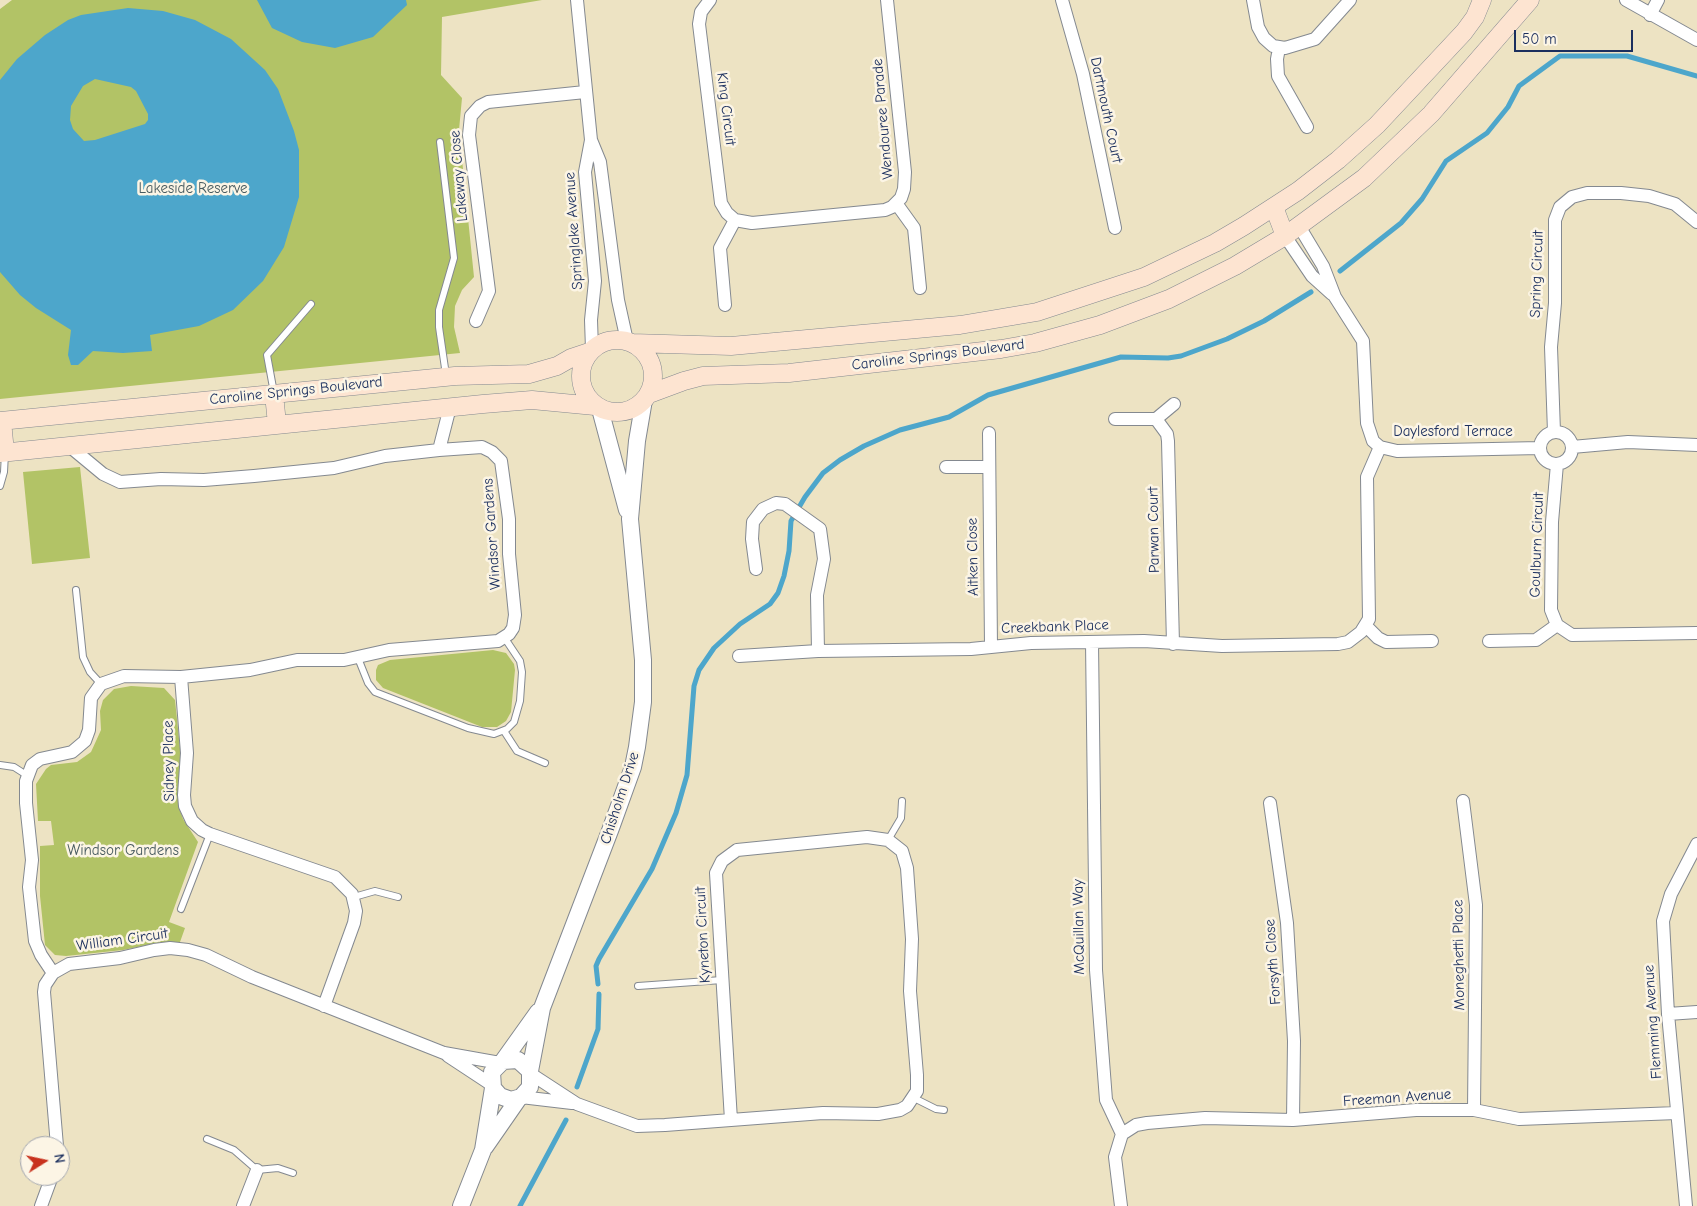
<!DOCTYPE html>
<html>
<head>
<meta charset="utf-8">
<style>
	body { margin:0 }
	#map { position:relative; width:1697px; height:1206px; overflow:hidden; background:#ede3c3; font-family:"Comic Neue",sans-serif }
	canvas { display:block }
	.north { position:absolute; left:20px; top:1136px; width:50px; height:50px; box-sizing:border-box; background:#fcf5e5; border:1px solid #a2a6af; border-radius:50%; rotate:80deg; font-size:14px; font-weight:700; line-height:20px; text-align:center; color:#1b2f5e }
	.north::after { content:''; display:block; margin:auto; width:18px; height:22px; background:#c8321e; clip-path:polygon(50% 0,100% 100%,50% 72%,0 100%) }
	.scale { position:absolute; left:1514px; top:30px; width:119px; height:22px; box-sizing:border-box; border:2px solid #1b2f5e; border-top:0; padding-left:6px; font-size:15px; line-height:18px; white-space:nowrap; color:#1b2f5e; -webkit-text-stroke:4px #fcf5e5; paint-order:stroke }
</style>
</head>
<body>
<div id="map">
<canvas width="1697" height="1206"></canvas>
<div class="north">N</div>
<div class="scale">50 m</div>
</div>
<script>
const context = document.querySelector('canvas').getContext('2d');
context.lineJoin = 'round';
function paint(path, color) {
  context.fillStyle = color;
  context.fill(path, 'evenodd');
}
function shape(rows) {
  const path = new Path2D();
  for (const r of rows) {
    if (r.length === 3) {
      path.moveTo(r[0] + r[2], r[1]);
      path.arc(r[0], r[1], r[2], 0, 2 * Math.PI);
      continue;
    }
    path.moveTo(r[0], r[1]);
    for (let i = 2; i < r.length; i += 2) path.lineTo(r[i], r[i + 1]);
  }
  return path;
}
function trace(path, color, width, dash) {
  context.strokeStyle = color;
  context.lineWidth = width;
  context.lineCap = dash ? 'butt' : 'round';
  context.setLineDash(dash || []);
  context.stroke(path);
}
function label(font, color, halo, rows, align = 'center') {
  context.font = font + ' "Comic Neue",sans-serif';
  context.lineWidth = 5;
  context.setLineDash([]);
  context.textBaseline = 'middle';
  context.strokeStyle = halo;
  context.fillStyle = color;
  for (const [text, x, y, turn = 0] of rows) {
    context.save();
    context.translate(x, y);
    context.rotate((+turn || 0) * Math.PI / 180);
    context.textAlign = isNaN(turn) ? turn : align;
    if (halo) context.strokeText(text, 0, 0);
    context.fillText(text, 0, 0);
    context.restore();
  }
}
paint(shape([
	[12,0,542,0,442,17,441,75,462,98,459,130,474,277,462,290,455,306,454,327,460,353,0,399,0,9],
	[80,467,90,558,32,564,23,472],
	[493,650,506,653,514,664,515,670,511,712,506,721,497,727,482,727,383,688,376,680,376,670,378,665,390,660],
	[131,686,164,688,175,700,181,758,179,807,183,819,198,842,169,922,185,928,180,942,162,942,123,950,66,956,55,955,45,945,40,896,40,846,54,845,51,821,38,821,36,784,46,769,51,765,77,762,91,752,101,730,100,711,103,700,114,689]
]), '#b2c366');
paint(shape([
	[257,0,406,0,407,5,373,37,335,48,302,42,272,28],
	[128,8,163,11,195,20,231,39,265,70,278,89,294,131,299,150,299,197,284,247,263,281,233,310,199,326,150,335,152,351,123,353,93,351,78,365,71,365,68,355,71,330,36,308,20,295,0,272,0,80,17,59,45,35,68,20,81,15],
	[95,79,131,87,136,91,148,114,148,120,145,124,95,140,84,141,73,129,70,120,71,106,83,86]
]), '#4da6cb');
trace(shape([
	[1340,271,1401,223,1422,199,1446,161,1487,133,1508,107,1519,86,1560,56,1627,56,1697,76],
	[598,984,596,966,599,959,652,869,676,813,687,775,694,686,699,670,714,648,740,624,770,604,778,593,784,576,789,551,791,521,805,497,823,473,840,460,864,446,900,430,949,417,988,395,1121,357,1168,358,1181,356,1227,339,1264,321,1311,292],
	[577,1087,598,1029,599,994],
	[520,1206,566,1120]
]), '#4da6cb', 5);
const service = shape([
	[440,142,454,258,439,310,439,327,446,375],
	[274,393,267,355,311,304],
	[0,486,4,472,5,453],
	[76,590,83,657,90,672,101,684],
	[358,658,368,683,375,692,468,728,494,734,507,729,514,722,520,701,522,672,520,661,504,637],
	[504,731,517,751,545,763],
	[0,765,14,767,28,776],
	[888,840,901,818,902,801],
	[354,897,375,891,398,897],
	[181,909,210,834],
	[638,986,722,980],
	[914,1098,936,1109,944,1110],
	[207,1139,234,1150,257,1170,278,1168,293,1173]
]);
const minor = shape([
	[577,0,591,140,600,162,618,300,627,341],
	[710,0,701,12,699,24,721,203,727,213,735,220,752,223,885,210,892,207,901,198,904,189,905,172,887,0],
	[1062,0,1083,74,1115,228],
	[1253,0,1258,27,1264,38,1273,46,1285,48,1315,39,1350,0],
	[1626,0,1697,40],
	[1650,15,1658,0],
	[1279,48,1277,59,1278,76,1307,127],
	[591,140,585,172,595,281,591,320,592,349],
	[896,203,914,228,920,288],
	[1299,226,1323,266,1335,297,1363,341,1367,423,1373,441,1380,447,1397,451,1540,448],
	[1285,236,1312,276,1332,294],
	[725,305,720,248,735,220],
	[476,321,489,291,469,135,471,116,480,106,488,102,585,92],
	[1115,419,1156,419,1174,404],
	[1156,419,1167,434,1168,441,1173,644],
	[1554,432,1551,347,1555,303,1555,220,1560,207,1572,197,1587,193,1621,193,1649,196,1675,204,1697,222],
	[1556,448,16],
	[989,433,991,647],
	[68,445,103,474,120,482,161,479,204,480,254,476,334,468,385,456,439,450,450,407],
	[1572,447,1628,442,1697,445],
	[1557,464,1552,522,1551,610,1557,625,1572,635,1697,633],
	[946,467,989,467],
	[756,569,752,539,753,522,763,509,776,503,785,504,820,529,824,559,817,595,818,651],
	[1366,626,1378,638,1386,642,1432,641],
	[1489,641,1536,640,1557,625],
	[1092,642,1096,970,1106,1100,1122,1134,1115,1157,1121,1206],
	[739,656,818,651,971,649,1031,643,1144,641,1222,646,1338,644,1348,642,1361,632,1369,619,1367,477,1380,447],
	[181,677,187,753,184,795,185,806,192,821,202,830,210,834,335,877,352,894,356,911,354,923,324,1006],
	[1463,801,1476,905,1474,1110],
	[1270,803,1287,923,1294,1041,1293,1120],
	[53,973,41,955,35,941,29,887,32,860,26,803,26,781,32,765,40,759,72,752,85,741,89,730,91,698,101,684,124,676,181,677,250,670,297,660,344,660,389,650,486,642,498,641,509,634,513,628,515,615,509,554,509,519,501,461,492,452,482,447,439,450],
	[1668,1014,1697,1012],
	[448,1056,492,1085],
	[531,1074,577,1104,637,1126,665,1125,823,1113,878,1114,900,1110,907,1106,917,1091,917,1075,910,991,912,939,907,868,902,851,888,840,867,837,737,850,722,861,716,873,731,1120],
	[521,1097,572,1103],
	[1122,1134,1136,1125,1147,1123,1205,1118,1293,1120,1416,1110,1474,1110,1519,1119,1677,1113],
	[57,1146,44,992,45,985,53,973,69,964,120,958,154,950,170,948,188,950,206,955,252,977,444,1053,500,1063],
	[41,1206,52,1176],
	[243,1206,257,1170],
	[1686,1206,1668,1014,1663,921,1671,894,1697,844]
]);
const tertiary = shape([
	[600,409,627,510],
	[503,1061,538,1012],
	[530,1071,518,1060,503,1061,492,1072,493,1088,500,1096,511,1100,521,1097,530,1087,530,1071,542,1008,611,828,633,767,637,747,643,702,643,660,630,519,637,441,644,400],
	[485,1147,519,1098],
	[461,1206,483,1150,493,1088]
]);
const secondary = shape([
	[1274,207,1285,236],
	[617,376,36],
	[632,343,731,346,960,325,1037,312,1144,277,1215,243,1244,226,1298,191,1338,160,1377,125,1464,32,1475,17,1482,0],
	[274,394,277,424],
	[649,394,684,381,703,376,789,373,1001,349,1035,343,1100,325,1169,299,1235,266,1285,236,1364,178,1431,114,1530,0],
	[0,421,455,376,529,374,557,366,571,358,589,352],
	[2,421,5,452],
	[0,453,483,404,532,400,595,406]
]);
trace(service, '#848990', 8);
trace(minor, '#848990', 14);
trace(tertiary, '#848990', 18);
trace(secondary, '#848990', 19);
trace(service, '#fff', 6);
trace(minor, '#fff', 12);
trace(tertiary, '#fff', 16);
trace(secondary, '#fde4d1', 18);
label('15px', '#1b2f5e', '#fcf5e5', [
	["King Circuit",726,109,83],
	["Dartmouth Court",1106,110,78],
	["Wendouree Parade",883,119,-95],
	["Lakeway Close",459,176,-95],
	["Springlake Avenue",574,231,-94],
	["Spring Circuit",1537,274,-88],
	["Caroline Springs Boulevard",938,355,-7],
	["Caroline Springs Boulevard",296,391,-6],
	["Daylesford Terrace",1453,432],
	["Parwan Court",1154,530,-91],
	["Windsor Gardens",492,534,-94],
	["Goulburn Circuit",1537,545,-88],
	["Aitken Close",973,557,-91],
	["Creekbank Place",1055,627,-2],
	["Sidney Place",169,761,-91],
	["Chisholm Drive",620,798,-72],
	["McQuillan Way",1079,927,-91],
	["Kyneton Circuit",703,935,-93],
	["William Circuit",122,940,-8],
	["Moneghetti Place",1459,955,-91],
	["Forsyth Close",1273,962,-94],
	["Flemming Avenue",1653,1022,-94],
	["Freeman Avenue",1397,1098,-4]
]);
label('15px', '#485b60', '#fcf5e5', [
	["Lakeside Reserve",193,189],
	["Windsor Gardens",123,851]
]);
</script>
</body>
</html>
